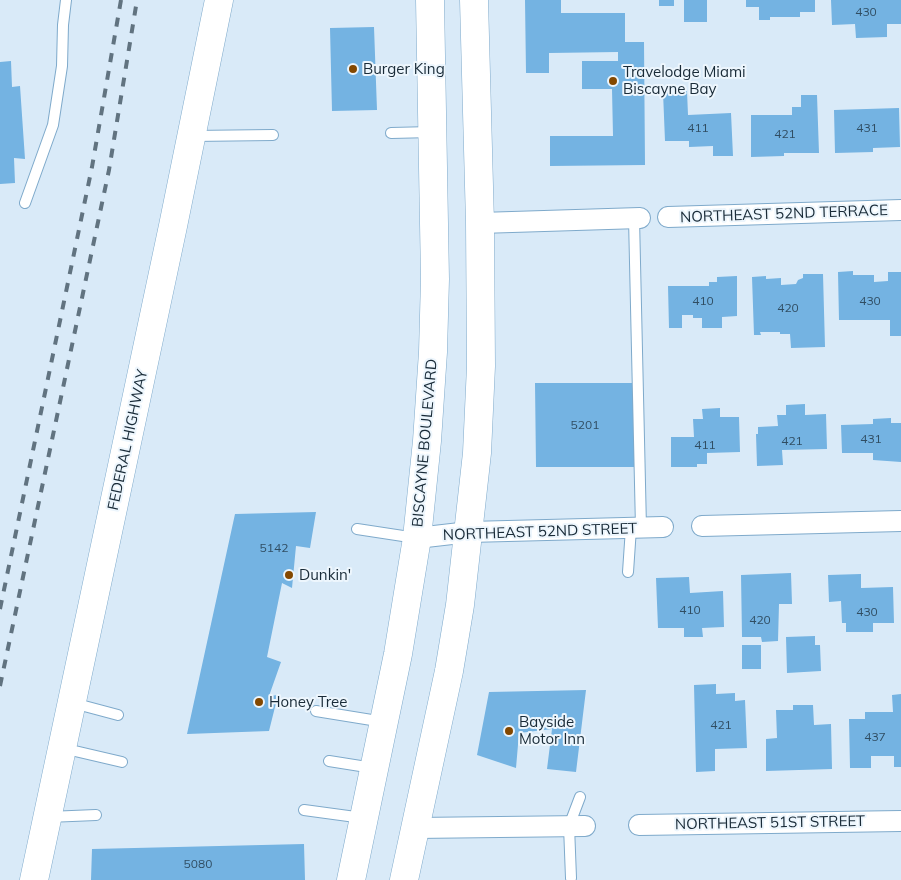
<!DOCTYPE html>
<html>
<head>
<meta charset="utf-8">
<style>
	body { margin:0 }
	canvas { display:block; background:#d9eaf8 }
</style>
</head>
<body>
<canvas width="901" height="880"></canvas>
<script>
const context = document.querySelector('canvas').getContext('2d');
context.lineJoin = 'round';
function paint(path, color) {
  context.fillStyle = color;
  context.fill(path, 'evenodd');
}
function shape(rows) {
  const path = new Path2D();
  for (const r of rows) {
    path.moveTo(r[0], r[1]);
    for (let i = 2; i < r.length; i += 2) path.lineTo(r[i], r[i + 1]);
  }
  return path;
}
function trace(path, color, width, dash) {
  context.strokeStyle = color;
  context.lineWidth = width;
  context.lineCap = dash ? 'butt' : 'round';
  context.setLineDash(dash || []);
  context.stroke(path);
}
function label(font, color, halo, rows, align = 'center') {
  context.font = font + ' Mulish,sans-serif';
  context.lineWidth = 4;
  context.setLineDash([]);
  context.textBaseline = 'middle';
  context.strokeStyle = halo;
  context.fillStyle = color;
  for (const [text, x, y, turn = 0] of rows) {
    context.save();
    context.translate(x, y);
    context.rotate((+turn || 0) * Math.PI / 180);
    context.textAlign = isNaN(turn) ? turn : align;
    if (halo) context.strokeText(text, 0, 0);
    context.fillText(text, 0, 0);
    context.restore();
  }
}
paint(shape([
	[525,0,561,0,561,13,625,13,625,42,644,42,645,165,550,166,550,136,613,136,612,89,582,89,582,61,618,61,618,52,549,53,549,73,526,73],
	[659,0,674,0,674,6,659,6],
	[684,0,707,0,707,22,684,22],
	[746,0,815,0,815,12,800,12,800,17,770,17,770,20,759,20,759,7,746,7],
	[831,0,901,0,901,24,887,24,887,37,856,38,855,24,832,25],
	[374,27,377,110,332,111,330,28],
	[11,61,12,87,20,86,25,159,14,158,15,183,0,184,0,62],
	[687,91,688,115,731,113,733,156,713,156,713,146,689,147,689,141,665,141,663,92],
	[801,95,817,95,819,153,784,153,784,156,751,157,751,115,792,115,792,107,801,107],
	[899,108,900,147,873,148,873,152,835,153,834,110],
	[853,271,853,275,874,275,874,282,888,281,888,272,901,272,901,336,890,336,890,320,839,320,838,272],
	[803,274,823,274,825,347,791,348,790,334,780,334,780,332,760,332,761,335,754,335,752,277,766,276,766,279,781,278,781,285,796,284,798,280,803,278],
	[737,276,737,316,722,317,722,328,702,328,702,318,693,318,693,315,682,315,682,328,669,328,668,286,709,286,709,282,717,282,717,277],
	[535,383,634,383,634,467,536,467],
	[805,404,805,415,826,414,827,449,782,450,783,465,757,466,756,434,758,434,758,427,778,426,777,415,786,415,786,405],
	[720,408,720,417,739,417,740,452,707,453,707,464,697,464,697,467,671,467,671,437,694,437,693,419,703,419,702,409],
	[891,418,891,423,901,423,901,462,873,460,873,453,842,453,841,425,873,424,873,419],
	[316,512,310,548,296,546,292,588,282,583,267,657,281,662,269,696,278,695,269,731,187,734,235,514],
	[791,573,792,604,779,604,778,641,762,642,761,637,742,637,741,575],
	[861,574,861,588,893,587,894,623,873,623,873,632,846,632,846,623,842,623,841,601,829,602,828,575],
	[689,577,690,593,723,591,724,627,702,628,703,637,684,637,684,628,658,628,656,578],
	[815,636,815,645,820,645,821,671,787,673,786,637],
	[742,645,761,645,761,669,742,669],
	[716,684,716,694,735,693,735,701,745,700,747,748,715,749,715,771,696,772,694,685],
	[586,690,576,772,547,769,552,729,519,733,516,768,477,755,489,692],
	[901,694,901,767,894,767,894,756,871,756,871,768,850,768,849,719,865,719,865,712,893,712,892,695],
	[793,705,813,705,814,725,831,724,832,769,766,771,766,739,777,738,776,710,793,710],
	[304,844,305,880,91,880,92,849]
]), '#74b3e2');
const lane = shape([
	[391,133,432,132],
	[192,136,273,135],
	[25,203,53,125,62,66,63,25,66,0],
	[634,218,641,528],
	[357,529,416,538],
	[628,572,631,528],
	[73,703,118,715],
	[316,711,384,722],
	[62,748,122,762],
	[329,761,373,768],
	[304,810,363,818],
	[48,817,96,815],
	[571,878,569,826,580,797]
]);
const street = shape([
	[668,217,901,210],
	[480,223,640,218],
	[702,526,901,521],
	[417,538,469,532,663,527],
	[639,825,901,821],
	[415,828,585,826]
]);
const secondary = shape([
	[34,880,173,226,219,0]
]);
const primary = shape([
	[351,880,398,654,417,538,427,441,433,352,435,279,430,0],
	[404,880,449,671,460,605,477,453,481,366,480,223,474,0]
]);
trace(lane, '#7faacb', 12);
trace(street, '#7faacb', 22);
trace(secondary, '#7faacb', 29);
trace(primary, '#7faacb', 29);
trace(lane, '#fff', 10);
trace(street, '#fff', 20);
trace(secondary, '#fff', 28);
trace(primary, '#fff', 28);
trace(shape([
	[0,609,92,167,121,0],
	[0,686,109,170,137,0]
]), '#617380', 4, [9, 9]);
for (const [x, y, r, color] of [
	[353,69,5,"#834800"],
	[613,81,5,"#834800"],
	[289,575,5,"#834800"],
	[259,702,5,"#834800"],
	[509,731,5,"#834800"]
]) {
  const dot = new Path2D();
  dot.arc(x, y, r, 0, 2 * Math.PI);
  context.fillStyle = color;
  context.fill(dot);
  trace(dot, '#edf6fd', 2);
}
label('12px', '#304d62', null, [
	["430",866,12],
	["411",698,128],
	["431",867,128],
	["421",785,134],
	["410",703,301],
	["430",870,301],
	["420",788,308],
	["5201",585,425],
	["431",871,439],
	["421",792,441],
	["411",705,445],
	["5142",274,548],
	["410",690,610],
	["430",867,612],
	["420",760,620],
	["421",721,725],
	["437",875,737],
	["5080",198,864]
]);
label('15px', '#192b38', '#edf6fd', [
	["Burger King",363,69],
	["Travelodge Miami",623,72],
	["Biscayne Bay",623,89],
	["Dunkin'",299,575],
	["Honey Tree",269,702],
	["Bayside",519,722],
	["Motor Inn",519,739]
], 'left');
label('15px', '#192b38', '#edf6fd', [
	["NORTHEAST 52ND TERRACE",784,214,-2],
	["FEDERAL HIGHWAY",128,440,-78],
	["BISCAYNE BOULEVARD",425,443,-85],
	["NORTHEAST 52ND STREET",540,532,-2],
	["NORTHEAST 51ST STREET",770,823,-1]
]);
</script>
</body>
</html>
